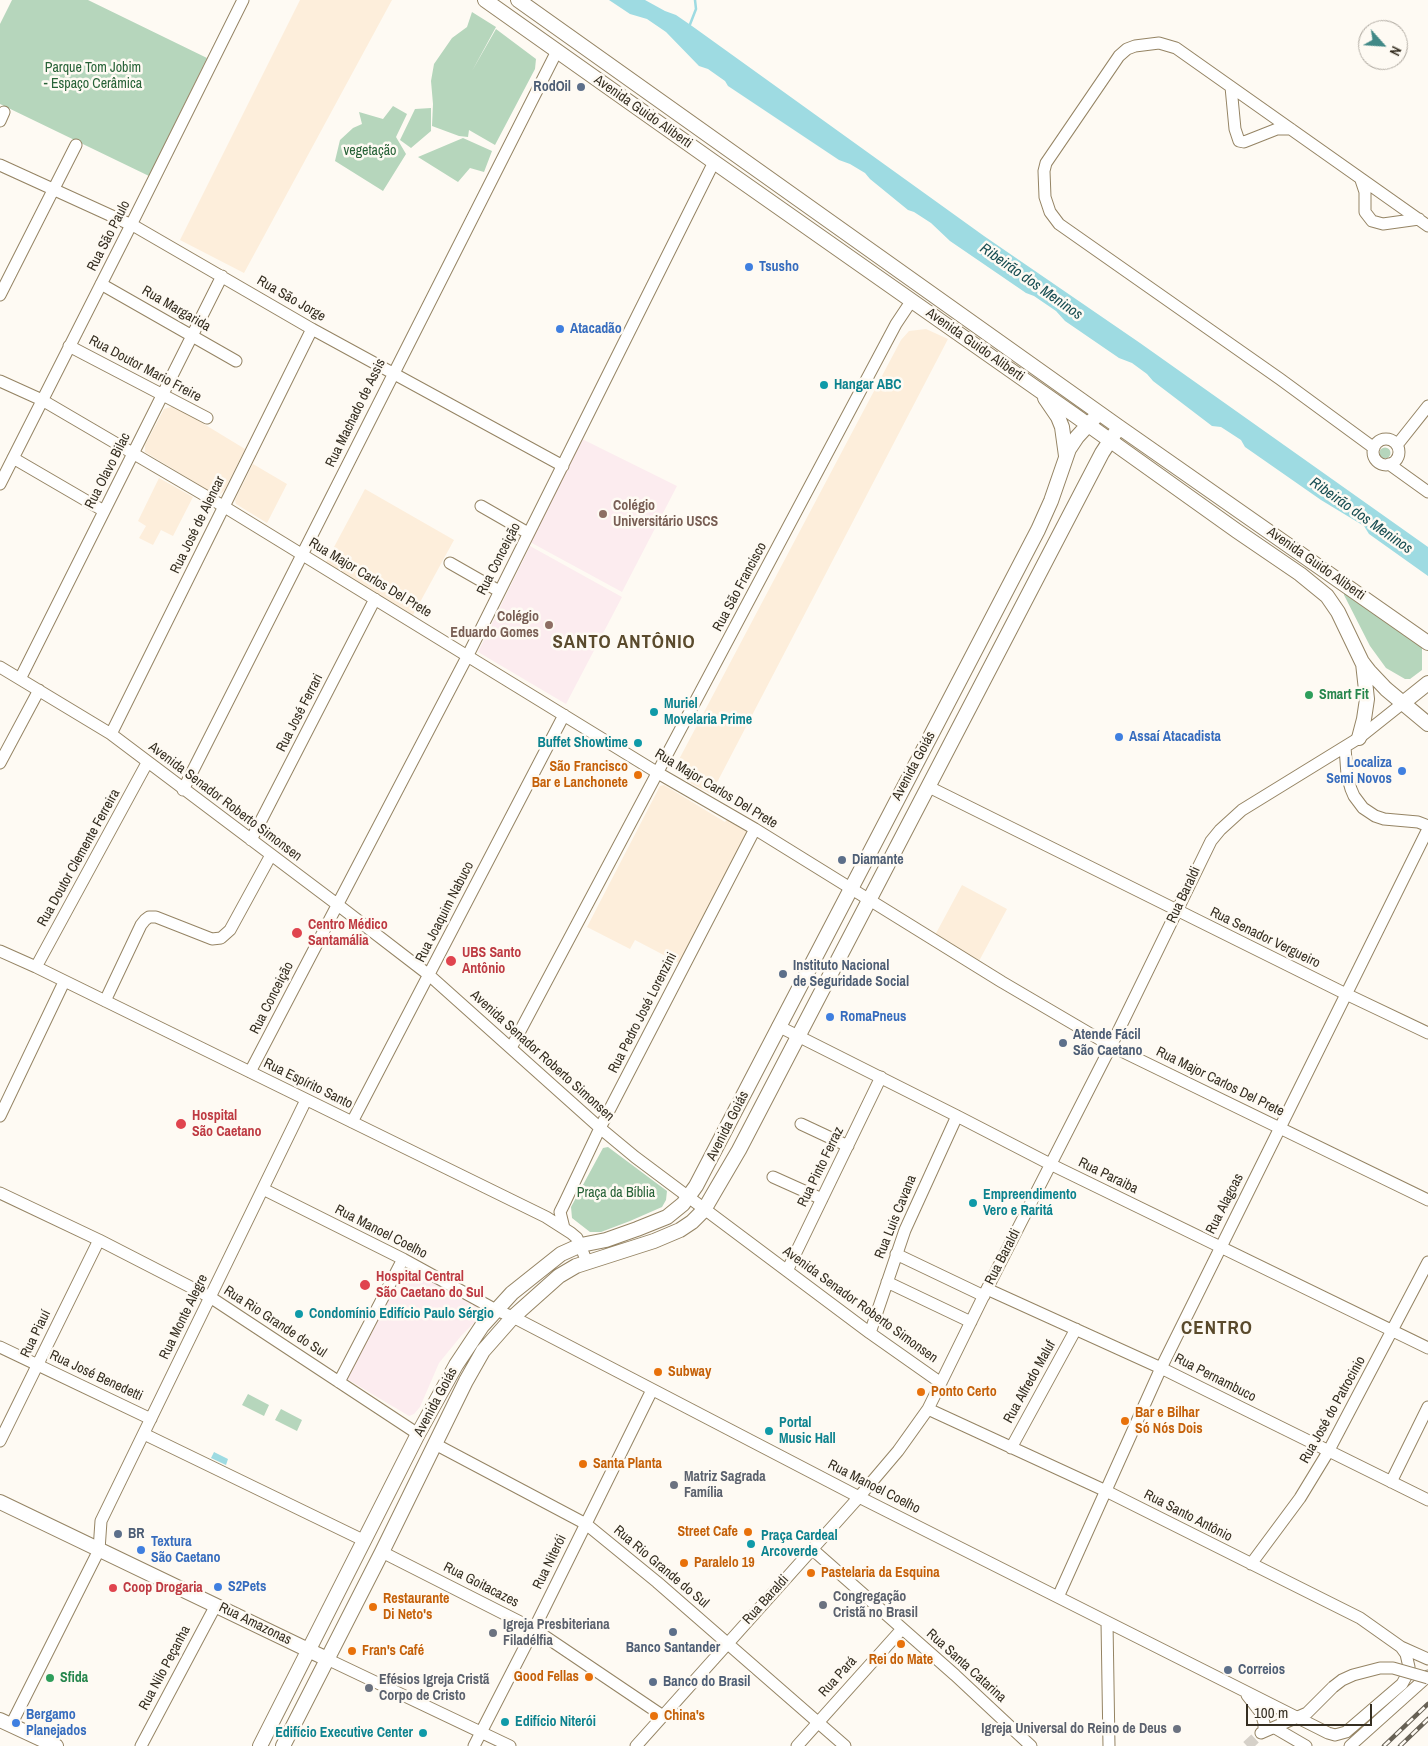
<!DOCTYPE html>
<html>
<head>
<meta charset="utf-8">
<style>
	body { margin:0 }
	#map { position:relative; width:1428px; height:1746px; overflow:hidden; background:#fefaf3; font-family:"Archivo Narrow",sans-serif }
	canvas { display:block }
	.north { position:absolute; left:1358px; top:20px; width:50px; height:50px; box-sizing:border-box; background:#fefaf3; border:1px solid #aea89f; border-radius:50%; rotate:116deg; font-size:14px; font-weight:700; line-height:20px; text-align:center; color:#352e21 }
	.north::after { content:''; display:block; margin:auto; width:18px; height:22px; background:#418987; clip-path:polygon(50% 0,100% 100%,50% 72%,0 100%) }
	.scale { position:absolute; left:1246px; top:1704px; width:126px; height:22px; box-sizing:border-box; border:2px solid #352e21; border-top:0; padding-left:6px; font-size:15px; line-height:18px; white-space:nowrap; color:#352e21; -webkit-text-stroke:4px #fefaf3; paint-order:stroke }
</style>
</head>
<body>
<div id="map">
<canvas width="1428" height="1746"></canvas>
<div class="north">N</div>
<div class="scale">100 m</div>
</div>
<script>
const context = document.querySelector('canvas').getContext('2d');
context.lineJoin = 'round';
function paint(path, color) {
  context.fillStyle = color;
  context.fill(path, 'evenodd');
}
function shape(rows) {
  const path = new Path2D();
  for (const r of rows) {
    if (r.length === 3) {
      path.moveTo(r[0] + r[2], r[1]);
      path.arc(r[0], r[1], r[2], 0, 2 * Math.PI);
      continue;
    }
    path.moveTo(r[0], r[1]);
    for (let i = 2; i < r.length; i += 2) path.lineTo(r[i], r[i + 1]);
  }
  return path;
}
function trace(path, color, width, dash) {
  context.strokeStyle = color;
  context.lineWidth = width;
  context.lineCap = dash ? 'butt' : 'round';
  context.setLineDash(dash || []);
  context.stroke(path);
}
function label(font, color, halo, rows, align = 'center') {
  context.font = font + ' "Archivo Narrow",sans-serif';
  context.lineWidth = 5;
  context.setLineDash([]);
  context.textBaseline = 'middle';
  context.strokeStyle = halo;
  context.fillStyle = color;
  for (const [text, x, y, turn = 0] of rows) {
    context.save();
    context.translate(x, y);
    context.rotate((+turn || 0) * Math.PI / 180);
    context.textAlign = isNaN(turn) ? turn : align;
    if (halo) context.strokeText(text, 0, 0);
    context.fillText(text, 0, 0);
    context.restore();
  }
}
paint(shape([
	[300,0,392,0,244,273,180,240],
	[926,329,948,339,711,794,690,783,695,774,676,765,901,340,909,331],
	[171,407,176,407,245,449,224,491,220,494,216,495,145,452,145,445,164,409],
	[253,464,287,484,267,523,236,504,235,500],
	[159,478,193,497,173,536,161,530,153,545,139,538,146,526,138,521],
	[365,489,454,540,413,615,326,562],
	[664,785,725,822,728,818,748,831,679,963,635,940,630,949,587,927,660,786],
	[962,885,1007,909,979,961,934,937]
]), '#fdeedb');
paint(shape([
	[582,439,677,486,622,592,530,542],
	[530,546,622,597,566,704,478,652],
	[404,1266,487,1310,461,1336,439,1363,420,1407,414,1414,409,1416,347,1379]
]), '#fcecef');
paint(shape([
	[12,0,88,0,207,58,149,176,0,104,0,24],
	[472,12,496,27,472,71,496,29,536,59,535,69,495,145,469,130,468,137,459,136,432,126,433,104,431,81,434,64,452,38,467,27],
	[393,106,407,114,396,137,406,154,383,191,335,161,340,140,353,128,362,124,359,112,383,119],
	[431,108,431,131,411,148,400,140,415,109],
	[463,138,492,151,484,172,470,168,458,182,418,157],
	[1385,453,5.5],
	[1344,590,1422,646,1422,670,1410,679,1405,679,1386,668,1370,646,1344,595],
	[608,1147,667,1191,666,1200,662,1207,630,1221,601,1232,590,1232,572,1218,571,1207,603,1148],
	[248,1394,269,1405,264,1416,242,1405],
	[281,1409,302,1420,297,1431,275,1420]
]), '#b6d6bc');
paint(shape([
	[609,0,645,0,665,11,676,15,692,26,984,236,1140,343,1428,547,1428,576,1369,534,1364,526,1321,500,1245,447,1241,440,1221,427,1212,426,1153,381,1147,374,1132,363,1119,358,1065,321,1056,311,1034,296,1026,293,950,241,931,223,914,212,908,210,870,179,865,173,850,164,839,160,728,86,725,81,708,69,699,66,666,32,647,19,630,14],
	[214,1452,228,1459,226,1465,211,1458]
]), '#9edbe2');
trace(shape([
	[689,27,696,9,695,0]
]), '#9edbe2', 2.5);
trace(shape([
	[1247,1746,1261,1733]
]), '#d6d1c9', 11, [11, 5.5]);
const minor = shape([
	[1231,87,1235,129,1239,141,1244,142,1277,129,1291,129],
	[0,121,4,112],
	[0,165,136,227,312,329,563,466],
	[1361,180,1365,192,1365,212,1372,221,1383,224,1419,219],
	[101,284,236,361],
	[0,295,76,145],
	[69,346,207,418],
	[0,381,42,400,223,506,658,773,755,829,1002,982,1111,1046,1428,1200],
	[1386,452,13],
	[1397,445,1428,406],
	[1374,448,1280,379,1059,224,1050,212,1045,197,1044,171,1046,163,1119,56,1127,49,1135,46,1159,43,1176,48,1428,226],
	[13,458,104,511],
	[1389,464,1428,492],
	[0,484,131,225,243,0],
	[481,506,528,533],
	[450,563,499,591],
	[0,667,111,734,338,905,429,975,600,1128,635,1157,870,1333,941,1383],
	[20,679,222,276],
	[111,734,312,329],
	[1345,747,1347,775,1351,789,1354,796,1363,808,1375,816,1384,819,1418,822,1428,826],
	[0,763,39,690],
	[929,787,1346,994,1428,1033],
	[183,790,557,51],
	[251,840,375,599],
	[0,951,36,967,546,1217,571,1233,577,1238,587,1262],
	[36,967,147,763],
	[105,1001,141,925,145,920,149,917,156,917,212,939,221,938,230,930,271,855],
	[778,1026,957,1116,1050,1164,1428,1348],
	[511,1048,896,324,912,300],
	[250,1072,468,655,714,162],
	[0,1116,64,982],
	[352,1122,564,715],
	[801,1124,848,1146],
	[773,1177,822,1199],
	[263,1189,403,1259,496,1310,513,1317,859,1497,1328,1733,1335,1735,1346,1732,1402,1684,1408,1673,1409,1667,1406,1654,1401,1647],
	[0,1193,99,1240,210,1297,418,1434],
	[564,1228,560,1212,564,1204,600,1128,755,829],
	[896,1254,984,1296],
	[787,1271,881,1077],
	[887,1282,971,1322],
	[987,1289,1161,1368,1428,1500],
	[870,1333,905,1230,957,1116],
	[0,1347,151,1419],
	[339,1382,403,1259],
	[928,1409,1106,1491,1360,1618,1401,1647,1428,1659],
	[144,1434,365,1541],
	[0,1441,99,1240],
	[435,1444,586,1524,657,1582,845,1746],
	[1011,1448,1076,1329],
	[1391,1482,1428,1407],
	[812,1549,955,1675,1031,1746],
	[382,1552,534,1629,663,1716],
	[1251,1564,1300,1498,1328,1452,1428,1262],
	[1058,1597,1161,1368,1428,829],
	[1107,1622,1109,1746],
	[327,1659,510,1746],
	[1247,1695,1261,1713,1264,1723,1264,1731],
	[11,1725,99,1550,101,1521,306,1100],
	[1275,1728,1306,1746],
	[1261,1733,1307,1713,1333,1687],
	[141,1746,216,1605],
	[474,1746,534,1629,652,1390],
	[636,1746,859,1497,898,1451,928,1409,987,1289,1111,1046,1211,841,1220,830,1242,810,1359,738,1403,703],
	[797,1746,902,1629],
	[1350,1746,1428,1676]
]);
const major = shape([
	[485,0,714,162,1073,414,1237,531,1300,574,1327,596,1338,612,1362,662,1369,671,1386,689,1428,724],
	[518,0,1119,427,1428,643],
	[1045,398,1058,417,1062,427,1066,456],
	[1403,703,1428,683],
	[1359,738,1364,719,1367,699,1363,663],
	[0,1502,327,1659],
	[0,1720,56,1746],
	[260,1746,418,1434,456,1365,482,1326,512,1293,561,1254,581,1245,606,1240,637,1229,667,1217,683,1204,696,1186,1038,530,1051,501,1069,449,1077,437,1099,413],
	[283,1746,382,1552,466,1381,483,1351,513,1317,559,1276,576,1266,654,1241,680,1230,692,1222,704,1210,715,1191,739,1150,1102,453,1119,427]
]);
trace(minor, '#958464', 13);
trace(major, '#958464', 16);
trace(minor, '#fff', 11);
trace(major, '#fff', 14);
const rail = shape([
	[1384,1746,1428,1704],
	[1400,1746,1428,1719]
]);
trace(rail, '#676155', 4.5);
trace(rail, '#fefaf3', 2.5, [8]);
const minorBridge = shape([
	[1333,1687,1342,1680,1353,1675,1380,1668,1393,1668,1428,1678]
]);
trace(minorBridge, '#958464', 13, []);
trace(minorBridge, '#fff', 11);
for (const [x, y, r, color] of [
	[581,87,5,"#5c6f8a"],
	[749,267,5,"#3f7fe0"],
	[560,329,5,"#3f7fe0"],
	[824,385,5,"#0f9aa8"],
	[603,514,5,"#8d6e63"],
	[549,625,5,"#8d6e63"],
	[1309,695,5,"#2e9e5b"],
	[654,712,5,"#0f9aa8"],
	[1119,737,5,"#3f7fe0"],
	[638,743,5,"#0f9aa8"],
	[1402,771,5,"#3f7fe0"],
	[638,775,5,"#e8710a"],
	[842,860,5,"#5c6f8a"],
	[297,933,6,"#e0444e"],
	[451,961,6,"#e0444e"],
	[783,974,5,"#5c6f8a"],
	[830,1017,5,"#3f7fe0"],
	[1063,1043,5,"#5c6f8a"],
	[181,1124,6,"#e0444e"],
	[973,1203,5,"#0f9aa8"],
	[365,1285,6,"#e0444e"],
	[299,1314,5,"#0f9aa8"],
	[658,1372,5,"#e8710a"],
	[921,1392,5,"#e8710a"],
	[1125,1421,5,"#e8710a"],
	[769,1431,5,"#0f9aa8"],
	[583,1464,5,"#e8710a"],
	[674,1485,5,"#6b7280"],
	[748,1532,5,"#e8710a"],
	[118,1534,5,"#5c6f8a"],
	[751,1544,5,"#0f9aa8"],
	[141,1550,5,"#3f7fe0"],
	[684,1563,5,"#e8710a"],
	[811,1573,5,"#e8710a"],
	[218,1587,5,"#3f7fe0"],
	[113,1588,5,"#e0444e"],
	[823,1605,5,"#6b7280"],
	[373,1607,5,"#e8710a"],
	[673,1632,5,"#5c6f8a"],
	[493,1633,5,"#6b7280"],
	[901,1644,5,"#e8710a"],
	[352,1651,5,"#e8710a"],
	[1228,1670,5,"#5c6f8a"],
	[589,1677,5,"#e8710a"],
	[50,1678,5,"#2e9e5b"],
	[653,1682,5,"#5c6f8a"],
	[369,1688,5,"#6b7280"],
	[654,1716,5,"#e8710a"],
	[505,1722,5,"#0f9aa8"],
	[16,1723,5,"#3f7fe0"],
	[1177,1729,5,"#6b7280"],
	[423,1733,5,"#0f9aa8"]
]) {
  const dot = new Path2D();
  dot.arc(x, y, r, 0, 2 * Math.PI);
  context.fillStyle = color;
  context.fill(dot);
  trace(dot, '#fefaf3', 2);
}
label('14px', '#276237', '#fefaf3', [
	["Parque Tom Jobim",93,68],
	["- Espaço Cerâmica",93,84],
	["vegetação",370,151],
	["Praça da Bíblia",616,1193]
]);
label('bold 14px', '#4e5e75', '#fefaf3', [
	["RodOil",571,87,"right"],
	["Diamante",852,860],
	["Instituto Nacional",793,966],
	["de Seguridade Social",793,982],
	["Atende Fácil",1073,1035],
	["São Caetano",1073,1051],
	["BR",128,1534],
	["Banco Santander",673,1648,"center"],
	["Correios",1238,1670],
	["Banco do Brasil",663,1682]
], 'left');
label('14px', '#352e21', '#fefaf3', [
	["Avenida Guido Aliberti",643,112,35],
	["Rua São Paulo",109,236,-63],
	["Rua São Jorge",291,299,30],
	["Rua Margarida",176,309,30],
	["Avenida Guido Aliberti",975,345,35],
	["Rua Doutor Mario Freire",145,369,28],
	["Rua Machado de Assis",356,413,-64],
	["Rua Olavo Bilac",108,471,-63],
	["Rua José de Alencar",198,525,-64],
	["Rua Conceição",499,559,-63],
	["Avenida Guido Aliberti",1316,564,35],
	["Rua Major Carlos Del Prete",370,578,31],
	["Rua São Francisco",740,587,-62],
	["Rua José Ferrari",300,713,-63],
	["Avenida Goiás",914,766,-62],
	["Rua Major Carlos Del Prete",716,789,31],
	["Avenida Senador Roberto Simonsen",225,802,37],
	["Rua Doutor Clemente Ferreira",79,858,-61],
	["Rua Baraldi",1184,895,-65],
	["Rua Joaquim Nabuco",445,912,-63],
	["Rua Senador Vergueiro",1265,938,26],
	["Rua Conceição",272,998,-63],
	["Rua Pedro José Lorenzini",643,1013,-63],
	["Avenida Senador Roberto Simonsen",542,1056,42],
	["Rua Major Carlos Del Prete",1220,1082,26],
	["Rua Espírito Santo",308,1084,26],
	["Avenida Goiás",728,1126,-63],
	["Rua Pinto Ferraz",821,1167,-64],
	["Rua Paraiba",1108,1176,26],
	["Rua Alagoas",1225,1204,-63],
	["Rua Luis Cavana",896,1217,-68],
	["Rua Manoel Coelho",381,1232,27],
	["Rua Baraldi",1003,1257,-63],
	["Avenida Senador Roberto Simonsen",860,1305,36],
	["Rua Monte Alegre",184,1317,-64],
	["Rua Rio Grande do Sul",275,1322,33],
	["Rua Piauí",36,1334,-64],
	["Rua José Benedetti",96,1376,25],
	["Rua Pernambuco",1215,1378,27],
	["Rua Alfredo Maluf",1030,1382,-61],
	["Avenida Goiás",436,1402,-62],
	["Rua José do Patrocinio",1333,1410,-61],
	["Rua Manoel Coelho",874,1487,27],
	["Rua Santo Antônio",1188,1516,27],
	["Rua Niterói",550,1562,-64],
	["Rua Rio Grande do Sul",661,1567,40],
	["Rua Goitacazes",481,1585,27],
	["Rua Baraldi",766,1600,-48],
	["Rua Amazonas",255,1624,26],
	["Rua Santa Catarina",966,1666,42],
	["Rua Nilo Peçanha",165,1668,-62],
	["Rua Pará",838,1677,-48]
]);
label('bold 14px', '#366cbe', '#fefaf3', [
	["Tsusho",759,267],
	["Atacadão",570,329],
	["Assaí Atacadista",1129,737],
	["Localiza",1392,763,"right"],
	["Semi Novos",1392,779,"right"],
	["RomaPneus",840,1017],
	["Textura",151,1542],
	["São Caetano",151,1558],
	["S2Pets",228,1587],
	["Bergamo",26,1715],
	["Planejados",26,1731]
], 'left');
label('bold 14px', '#0d838f', '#fefaf3', [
	["Hangar ABC",834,385],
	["Muriel",664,704],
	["Movelaria Prime",664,720],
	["Buffet Showtime",628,743,"right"],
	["Empreendimento",983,1195],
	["Vero e Raritá",983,1211],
	["Condomínio Edifício Paulo Sérgio",309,1314],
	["Portal",779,1423],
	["Music Hall",779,1439],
	["Praça Cardeal",761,1536],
	["Arcoverde",761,1552],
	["Edifício Niterói",515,1722],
	["Edifício Executive Center",413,1733,"right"]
], 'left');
label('bold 14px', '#785e54', '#fefaf3', [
	["Colégio",613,506],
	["Universitário USCS",613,522],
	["Colégio",539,617,"right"],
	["Eduardo Gomes",539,633,"right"]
], 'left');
label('bold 14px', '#27864d', '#fefaf3', [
	["Smart Fit",1319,695],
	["Sfida",60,1678]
], 'left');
label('bold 14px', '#c56008', '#fefaf3', [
	["São Francisco",628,767,"right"],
	["Bar e Lanchonete",628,783,"right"],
	["Subway",668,1372],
	["Ponto Certo",931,1392],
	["Bar e Bilhar",1135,1413],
	["Só Nós Dois",1135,1429],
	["Santa Planta",593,1464],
	["Street Cafe",738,1532,"right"],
	["Paralelo 19",694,1563],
	["Pastelaria da Esquina",821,1573],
	["Restaurante",383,1599],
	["Di Neto's",383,1615],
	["Fran's Café",362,1651],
	["Rei do Mate",901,1660,"center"],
	["Good Fellas",579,1677,"right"],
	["China's",664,1716]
], 'left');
label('bold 14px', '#be3a42', '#fefaf3', [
	["Centro Médico",308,925],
	["Santamália",308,941],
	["UBS Santo",462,953],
	["Antônio",462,969],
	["Hospital",192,1116],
	["São Caetano",192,1132],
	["Hospital Central",376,1277],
	["São Caetano do Sul",376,1293],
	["Coop Drogaria",123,1588]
], 'left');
label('bold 14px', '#5b616d', '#fefaf3', [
	["Matriz Sagrada",684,1477],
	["Família",684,1493],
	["Congregação",833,1597],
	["Cristã no Brasil",833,1613],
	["Igreja Presbiteriana",503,1625],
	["Filadélfia",503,1641],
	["Efésios Igreja Cristã",379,1680],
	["Corpo de Cristo",379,1696],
	["Igreja Universal do Reino de Deus",1167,1729,"right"]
], 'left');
label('italic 15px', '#174d52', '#fefaf3', [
	["Ribeirão dos Meninos",1031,282,35],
	["Ribeirão dos Meninos",1361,516,35]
]);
context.letterSpacing = '1px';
label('bold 19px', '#5a4a2c', '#fefaf3', [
	["SANTO ANTÔNIO",624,643],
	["CENTRO",1217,1329]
]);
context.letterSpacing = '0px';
</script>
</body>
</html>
